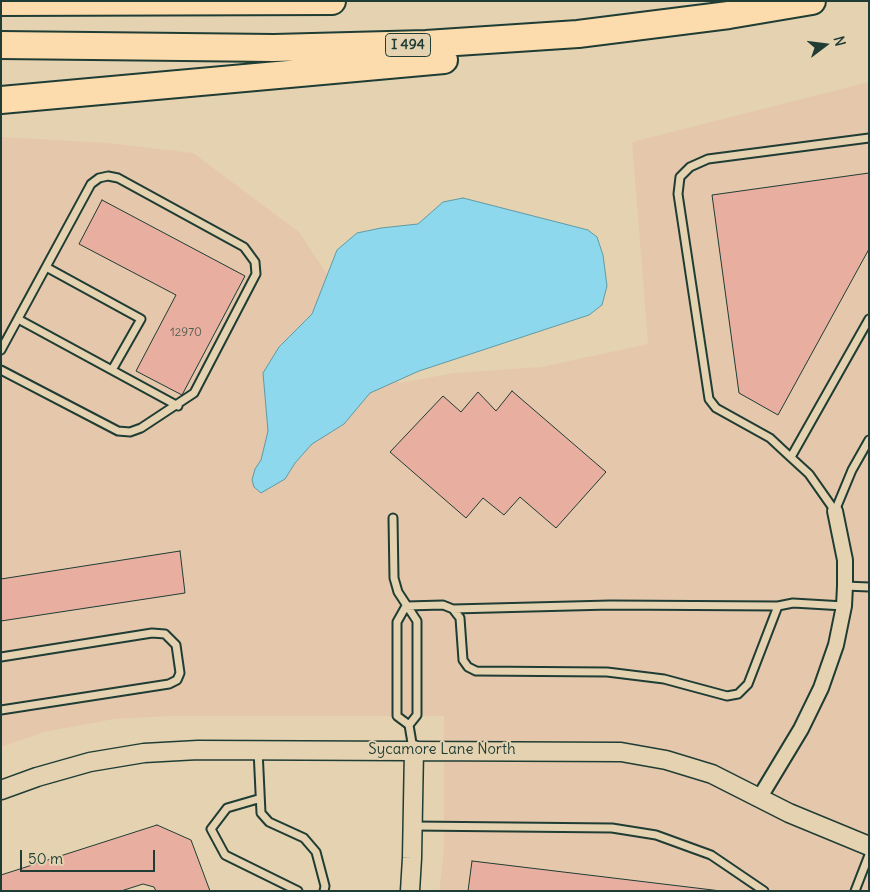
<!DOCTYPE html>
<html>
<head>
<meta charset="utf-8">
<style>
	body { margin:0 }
	#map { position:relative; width:870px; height:892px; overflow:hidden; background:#e4d2b0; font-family:Delius,sans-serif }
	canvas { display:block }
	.frame { position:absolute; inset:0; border:2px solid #1f3d34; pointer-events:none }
	.north { position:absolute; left:800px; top:20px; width:50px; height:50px; -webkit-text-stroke:4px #e4d2b0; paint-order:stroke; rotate:75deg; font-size:14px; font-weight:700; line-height:20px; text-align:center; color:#1f3d34 }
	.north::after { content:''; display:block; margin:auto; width:18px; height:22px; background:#1f3d34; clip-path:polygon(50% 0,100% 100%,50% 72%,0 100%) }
	.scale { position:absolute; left:20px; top:850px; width:135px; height:22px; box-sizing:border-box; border:2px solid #1f3d34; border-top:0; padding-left:6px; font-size:15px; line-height:18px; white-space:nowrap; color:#1f3d34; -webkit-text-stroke:4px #e4d2b0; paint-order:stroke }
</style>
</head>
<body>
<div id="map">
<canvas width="870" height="892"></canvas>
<div class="frame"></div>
<div class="north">N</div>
<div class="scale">50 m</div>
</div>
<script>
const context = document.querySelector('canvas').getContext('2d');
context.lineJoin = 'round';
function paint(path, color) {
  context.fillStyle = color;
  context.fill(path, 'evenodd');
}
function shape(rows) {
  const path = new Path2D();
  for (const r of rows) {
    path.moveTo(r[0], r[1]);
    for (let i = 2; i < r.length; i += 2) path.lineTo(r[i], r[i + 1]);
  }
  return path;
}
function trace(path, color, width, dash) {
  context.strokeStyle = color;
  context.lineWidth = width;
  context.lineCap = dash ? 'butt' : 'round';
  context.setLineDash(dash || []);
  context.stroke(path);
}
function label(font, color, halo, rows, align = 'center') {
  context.font = font + ' Delius,sans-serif';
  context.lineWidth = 4;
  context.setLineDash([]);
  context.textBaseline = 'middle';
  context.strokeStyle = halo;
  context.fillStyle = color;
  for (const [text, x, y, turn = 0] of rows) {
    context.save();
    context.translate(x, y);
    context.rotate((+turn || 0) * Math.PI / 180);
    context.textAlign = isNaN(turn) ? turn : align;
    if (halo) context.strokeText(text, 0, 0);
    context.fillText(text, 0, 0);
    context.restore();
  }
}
paint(shape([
	[869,82,869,891,439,891,444,851,444,716,170,716,114,719,44,732,1,747,1,137,108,143,193,153,299,232,399,383,454,373,541,367,648,344,632,142]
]), '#e5c8ac');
const water = shape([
	[463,198,588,230,597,237,603,255,607,286,602,305,589,315,419,371,370,393,344,424,312,444,295,463,285,479,261,493,254,487,252,480,255,469,261,460,268,431,263,373,279,347,312,314,337,250,357,233,381,228,418,224,443,202,463,198]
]);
paint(water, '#8dd8ed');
trace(water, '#619aa3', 1);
const building = shape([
	[869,173,869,249,778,415,739,393,712,195,869,173],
	[102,200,245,276,182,395,136,371,176,295,79,244,102,200],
	[512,391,606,472,556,528,520,497,504,515,483,498,466,518,390,452,443,396,461,412,478,392,496,411,512,391],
	[180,551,185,593,1,621,1,579,180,551],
	[157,825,191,840,210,891,156,891,154,887,143,884,121,891,1,891,1,875,157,825],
	[472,861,721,891,468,891,472,861]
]);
paint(building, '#e8afa1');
trace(building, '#1f3d34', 1);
const service = shape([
	[46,267,141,319,112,370],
	[18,319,178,406],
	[1,350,91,184,99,178,108,176,118,178,244,247,255,262,256,274,194,393,141,428,130,432,118,431,1,370],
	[791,457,869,319],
	[835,511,809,474,785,452,770,438,716,408,709,399,678,194,680,177,690,167,708,159,869,138],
	[835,511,852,470,869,440],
	[393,518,394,578,398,592,417,621,417,715,409,725,397,716,397,622,406,606],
	[845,586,869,587],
	[406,606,443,605,453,609,460,618,463,660,468,667,476,671,607,672,664,679,727,696,738,694,748,684,778,606,793,603,844,606],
	[453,609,610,605,778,606],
	[1,657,152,633,165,634,176,645,180,673,177,680,169,684,1,710],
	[409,725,413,749],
	[258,750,261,813,269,822,304,838,316,852,325,886,324,891],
	[258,799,227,808,211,829,225,855,298,891],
	[413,826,612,828,656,835,711,855,764,891],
	[855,891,869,855]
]);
const minor = shape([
	[760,797,801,729,821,688,836,645,844,606,845,586,845,560,835,511]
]);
const tertiary = shape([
	[1,790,37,777,90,762,144,753,198,750,621,752,666,760,712,774,789,813,869,846],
	[410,891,412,858,414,750]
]);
const motorway = shape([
	[1,2,332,1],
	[1,45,274,48,426,44,578,34,729,15,812,1],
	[1,100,444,60]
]);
trace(service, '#1f3d34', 11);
trace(minor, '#1f3d34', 18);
trace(tertiary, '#1f3d34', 21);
trace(motorway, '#1f3d34', 30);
trace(service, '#e4d2b0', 7);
trace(minor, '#e4d2b0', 14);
trace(tertiary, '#e4d2b0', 18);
trace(motorway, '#fcdcac', 26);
label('12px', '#515a4f', null, [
	["12970",186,333]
]);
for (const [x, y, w] of [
	[408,45,45]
]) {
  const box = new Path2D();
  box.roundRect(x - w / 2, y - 11.5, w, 23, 4);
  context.fillStyle = '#e4d2b0';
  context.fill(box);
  trace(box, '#1f3d34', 1);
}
label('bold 14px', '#1f3d34', null, [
	["I 494",408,45]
]);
label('15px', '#1f3d34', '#e4d2b0', [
	["Sycamore Lane North",442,750]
]);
</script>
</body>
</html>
